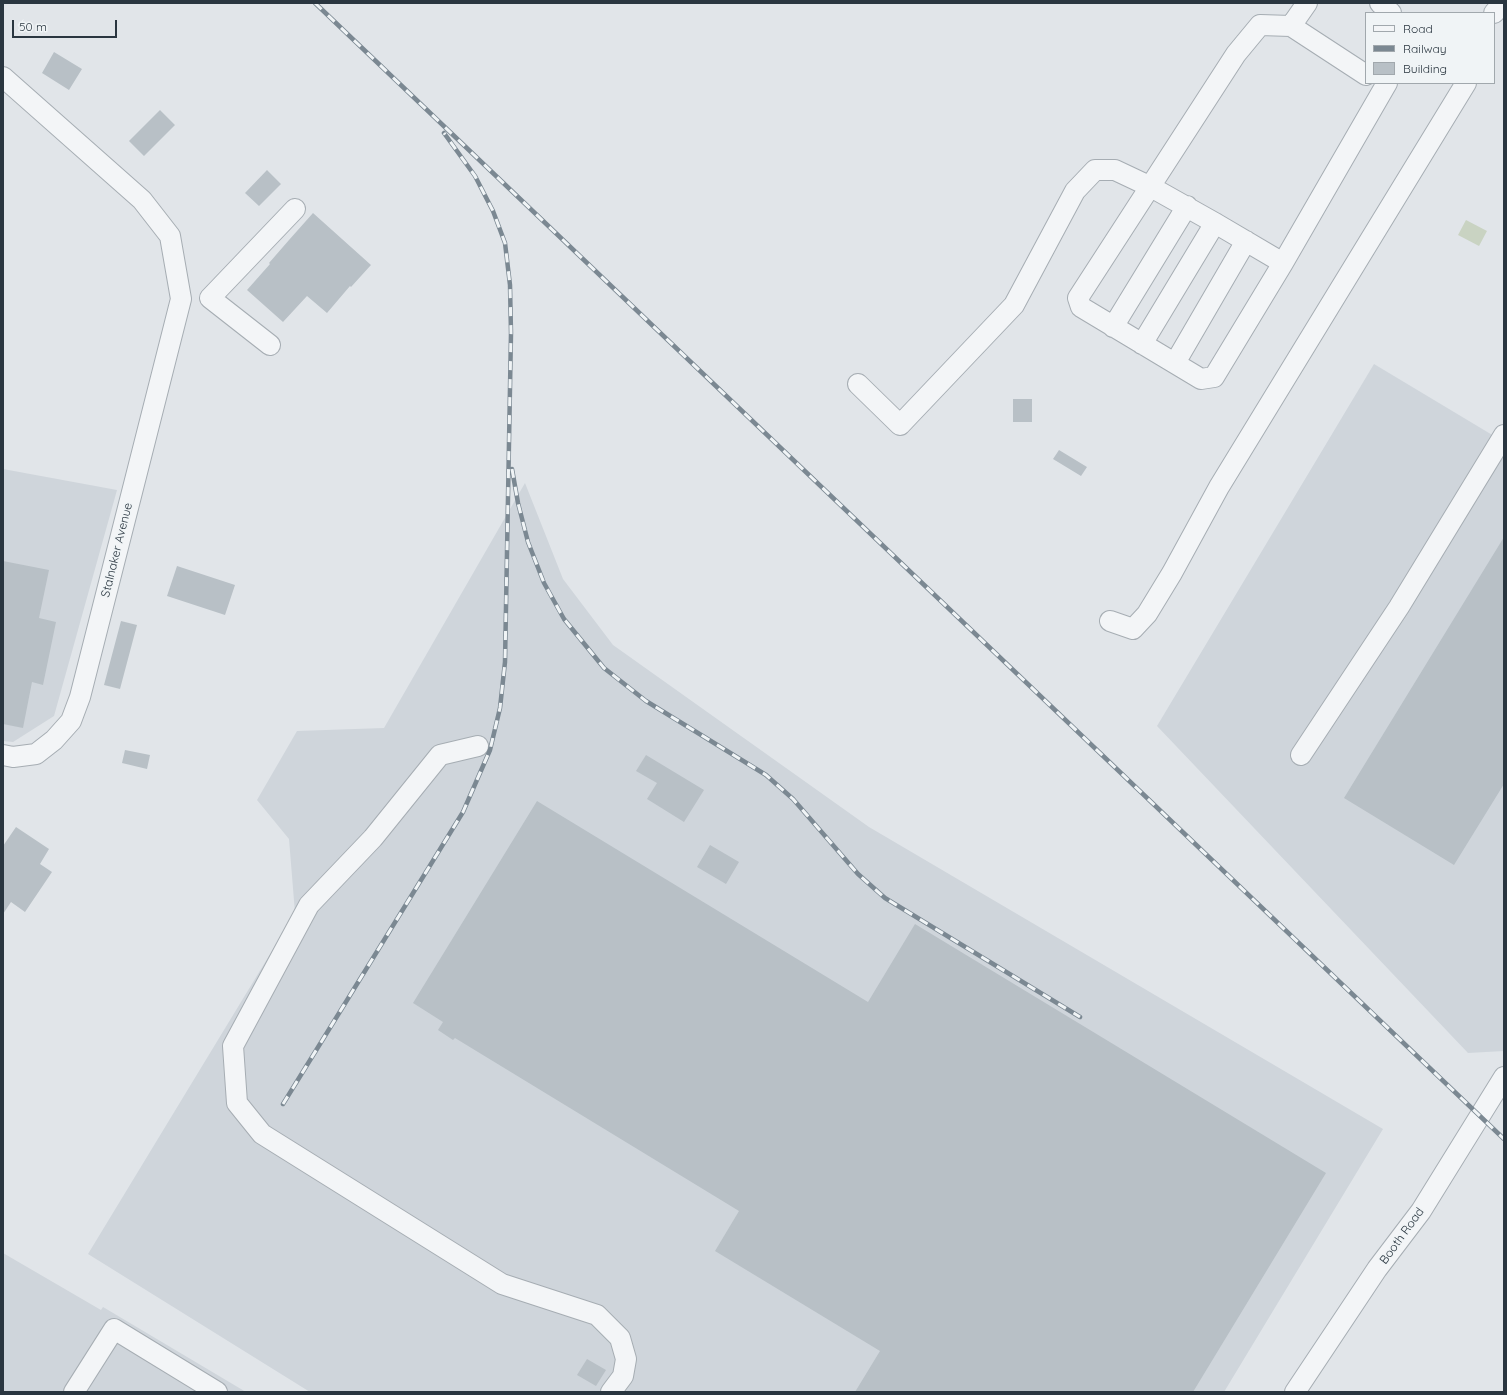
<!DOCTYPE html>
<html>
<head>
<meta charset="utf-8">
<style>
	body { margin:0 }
	#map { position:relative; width:1507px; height:1395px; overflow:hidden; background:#e1e5e9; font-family:Quicksand,sans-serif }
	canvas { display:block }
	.frame { position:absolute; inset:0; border:4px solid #2a3640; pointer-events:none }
	.legend { position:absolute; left:1365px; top:12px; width:130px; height:72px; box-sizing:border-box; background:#f0f4f6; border:1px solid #a1a8ad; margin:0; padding:5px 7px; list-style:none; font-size:12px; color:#2a3640 }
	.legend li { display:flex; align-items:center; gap:8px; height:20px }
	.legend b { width:20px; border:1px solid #a1a8ad }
	.scale { position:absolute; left:12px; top:20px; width:105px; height:18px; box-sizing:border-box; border:2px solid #2a3640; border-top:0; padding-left:5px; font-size:12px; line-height:14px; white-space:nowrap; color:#2a3640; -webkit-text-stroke:3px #f0f4f6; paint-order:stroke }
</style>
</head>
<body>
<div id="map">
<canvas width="1507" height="1395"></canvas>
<div class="frame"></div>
<ul class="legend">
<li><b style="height:5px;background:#f3f5f7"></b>Road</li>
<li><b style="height:5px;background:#7b8892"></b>Railway</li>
<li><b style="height:11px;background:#b8c0c6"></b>Building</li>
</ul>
<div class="scale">50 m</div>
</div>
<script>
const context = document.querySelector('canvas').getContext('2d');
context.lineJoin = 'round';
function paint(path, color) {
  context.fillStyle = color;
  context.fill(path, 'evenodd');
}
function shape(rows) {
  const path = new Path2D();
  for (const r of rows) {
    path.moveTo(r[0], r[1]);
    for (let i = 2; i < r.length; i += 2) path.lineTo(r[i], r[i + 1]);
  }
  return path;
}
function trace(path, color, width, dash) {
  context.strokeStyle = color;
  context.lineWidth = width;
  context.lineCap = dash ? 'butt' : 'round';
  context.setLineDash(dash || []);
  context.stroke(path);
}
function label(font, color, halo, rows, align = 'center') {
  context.font = font + ' Quicksand,sans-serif';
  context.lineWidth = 3;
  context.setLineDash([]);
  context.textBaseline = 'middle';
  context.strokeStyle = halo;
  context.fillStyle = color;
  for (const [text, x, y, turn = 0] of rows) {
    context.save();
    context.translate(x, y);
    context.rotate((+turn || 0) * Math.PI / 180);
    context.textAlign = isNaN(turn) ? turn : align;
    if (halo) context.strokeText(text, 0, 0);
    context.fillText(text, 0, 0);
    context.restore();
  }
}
paint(shape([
	[1374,364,1504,442,1504,1051,1468,1053,1157,726],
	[3,469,117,490,54,716,13,742,3,741],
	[525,483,563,579,613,645,869,827,1383,1129,1224,1392,310,1392,88,1254,295,913,289,839,257,800,297,731,384,728],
	[3,1253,101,1310,103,1307,246,1392,3,1392]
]), '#cfd5db');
paint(shape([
	[1466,220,1487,231,1479,246,1458,235]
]), '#c9d3c2');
paint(shape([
	[54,52,82,69,69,90,42,73],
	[160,110,175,125,144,156,129,141],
	[267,170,281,184,259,206,245,193],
	[313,213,371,265,351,287,350,286,327,313,307,296,283,322,247,290,270,264,269,263,289,240],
	[1013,399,1032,399,1032,422,1013,422],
	[1059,450,1087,467,1081,476,1053,459],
	[1504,537,1504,784,1454,865,1344,798],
	[3,561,49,570,39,618,56,622,43,685,32,682,23,728,3,724],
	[177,566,235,585,225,615,167,596],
	[121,621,137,625,120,689,104,685],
	[125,750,150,755,147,769,122,763],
	[646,755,704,790,684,822,647,799,657,783,636,771],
	[537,801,868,1002,915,924,1326,1173,1193,1392,855,1392,880,1351,715,1251,739,1211,455,1038,453,1040,438,1030,443,1022,413,1003],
	[16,827,49,849,40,864,52,872,25,912,11,902,3,914,3,846],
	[710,845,739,862,726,884,697,867],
	[587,1359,606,1370,596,1386,577,1375]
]), '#b8c0c6');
const minor = shape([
	[1307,3,1291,26,1260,25,1236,54,1078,298,1081,307,1201,379,1214,377,1283,263,1387,83],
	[1380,3,1391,13],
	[1494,13,1503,3],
	[1291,26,1366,75],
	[3,77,142,200,170,236,181,299,80,697,71,721,54,740,36,754,13,757,3,755],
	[1113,327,1187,206],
	[1142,344,1215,223],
	[270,345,210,298,295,209],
	[1175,363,1246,241],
	[858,384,900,425,1014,305,1075,191,1095,170,1115,170,1151,187,1215,223,1283,263],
	[1110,621,1133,629,1147,614,1172,573,1219,487,1466,83],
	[478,746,440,755,373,838,309,905,233,1046,237,1103,262,1134,502,1284,597,1315,620,1338,626,1359,623,1376,611,1392],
	[1301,755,1399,607,1504,435],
	[74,1392,114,1329,217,1392],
	[1295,1392,1377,1269,1421,1211,1504,1077]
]);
trace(minor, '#a6adb3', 22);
trace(minor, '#f3f5f7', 20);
const rail = shape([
	[315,3,1504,1139],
	[512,469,518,503,528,542,544,583,564,619,604,668,646,701,766,775,793,799,858,874,885,898,1080,1017],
	[283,1104,463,812,490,750,500,708,505,662,511,333,510,285,505,243,493,211,475,176,444,133]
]);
trace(rail, '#7b8892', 4.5);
trace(rail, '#f0f4f6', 3, [9]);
label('12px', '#2a3640', '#f0f4f6', [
	["Stalnaker Avenue",117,550,-76],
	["Booth Road",1402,1236,-54]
]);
</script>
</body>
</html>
